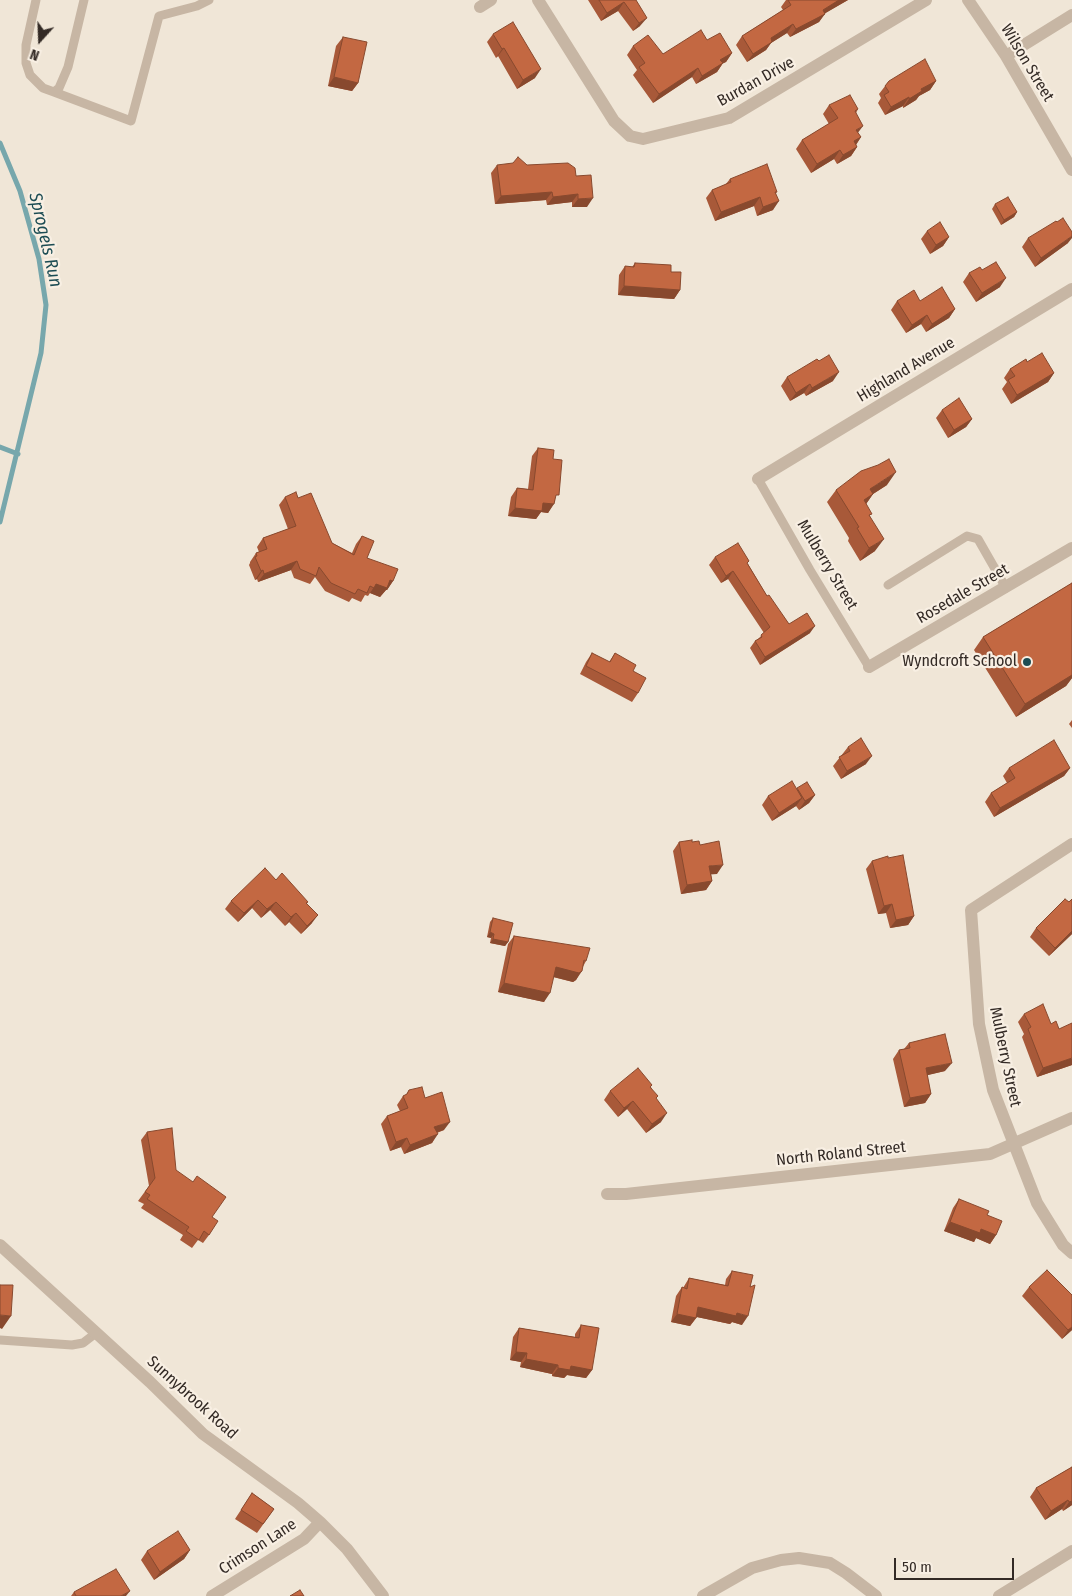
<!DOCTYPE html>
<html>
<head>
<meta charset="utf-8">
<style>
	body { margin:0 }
	#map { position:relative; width:1072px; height:1596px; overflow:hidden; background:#f0e6d7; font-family:"Fira Sans Condensed",sans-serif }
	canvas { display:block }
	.north { position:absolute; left:15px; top:15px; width:50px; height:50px; -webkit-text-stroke:4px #f8efe3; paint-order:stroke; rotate:200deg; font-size:14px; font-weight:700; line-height:20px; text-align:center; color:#332a25 }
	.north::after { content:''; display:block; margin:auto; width:18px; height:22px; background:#332a25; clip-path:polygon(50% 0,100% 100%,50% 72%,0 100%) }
	.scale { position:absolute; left:894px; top:1558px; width:120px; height:22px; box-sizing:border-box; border:2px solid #332a25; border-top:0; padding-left:6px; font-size:15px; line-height:18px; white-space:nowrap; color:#332a25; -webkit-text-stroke:4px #f8efe3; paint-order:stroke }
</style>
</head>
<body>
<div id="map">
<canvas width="1072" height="1596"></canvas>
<div class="north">N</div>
<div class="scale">50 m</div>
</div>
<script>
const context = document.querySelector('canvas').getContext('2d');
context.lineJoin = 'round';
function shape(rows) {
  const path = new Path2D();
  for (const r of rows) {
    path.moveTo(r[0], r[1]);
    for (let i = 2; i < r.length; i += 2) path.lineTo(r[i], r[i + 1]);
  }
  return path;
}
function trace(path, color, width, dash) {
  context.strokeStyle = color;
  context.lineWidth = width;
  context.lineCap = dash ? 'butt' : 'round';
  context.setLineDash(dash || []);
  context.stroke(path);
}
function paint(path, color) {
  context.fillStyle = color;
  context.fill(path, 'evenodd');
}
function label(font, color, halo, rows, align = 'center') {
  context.font = font + ' "Fira Sans Condensed",sans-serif';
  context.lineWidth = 4.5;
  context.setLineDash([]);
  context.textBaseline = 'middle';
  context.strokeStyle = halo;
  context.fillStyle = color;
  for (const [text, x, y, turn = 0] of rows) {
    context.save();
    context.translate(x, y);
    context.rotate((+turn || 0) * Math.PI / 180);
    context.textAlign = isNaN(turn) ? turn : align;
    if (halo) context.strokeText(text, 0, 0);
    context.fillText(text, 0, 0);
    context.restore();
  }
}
trace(shape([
	[0,143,20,191,39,259,46,305,41,353,0,522],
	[0,447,18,454]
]), '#77a7ac', 5);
trace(shape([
	[36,0,26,45,26,63,30,75,43,88,54,92,59,88,68,67,84,0],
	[54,92,131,121,159,16,197,6,209,0],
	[758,479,810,570,869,667],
	[888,585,967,536,978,539,1006,588],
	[0,1340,72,1345,83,1343,96,1333]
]), '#c7b6a4', 9);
trace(shape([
	[538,0,614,121,630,136,643,139,729,118,926,0],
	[968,0,1006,56,1072,170],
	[480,7,491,0],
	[1006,56,1072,15],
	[758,479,1072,289],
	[869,667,1072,548],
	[1072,844,971,910,979,1024,993,1090,1037,1203,1063,1245,1072,1253],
	[607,1194,626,1194,990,1154,1072,1118],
	[0,1245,150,1382,203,1434,298,1503,320,1522,347,1549,383,1596],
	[212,1596,304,1539,320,1522],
	[703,1596,752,1568,781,1560,799,1558,830,1563,846,1573,876,1596],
	[999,1596,1072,1551]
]), '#c7b6a4', 12);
paint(shape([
	[588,0,636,0,640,26,633,31,618,11,601,21],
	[786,0,848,0,825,13,819,22,790,37,787,33,771,43,766,50,747,62,736,45,742,36,783,10,781,7],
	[493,34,535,78,517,89,498,56,496,58,487,42],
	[343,37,358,83,352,91,328,86,336,46],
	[707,40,732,53,726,62,723,63,717,72,696,84,692,77,653,103,633,75,637,70,627,55,633,46,663,54],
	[889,81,936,81,930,90,919,96,916,100,903,108,903,106,885,115,878,103,881,98,879,94],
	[829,105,858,109,856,113,858,133,861,137,856,145,857,147,851,156,837,164,834,159,811,173,796,149,802,140,829,124,823,114],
	[497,165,527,165,576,176,587,207,572,207,572,202,547,205,546,200,495,204,491,173],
	[730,179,777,192,776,193,773,210,757,216,754,206,715,221,706,198,712,190,725,185],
	[995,204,1017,212,1014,217,1001,225,992,209],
	[927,231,949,237,943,246,930,254,921,239],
	[1028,238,1068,243,1035,267,1022,247],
	[635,263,671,272,680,290,674,299,618,295,619,275,625,266,632,267],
	[982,270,1000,287,976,302,963,282,969,273],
	[897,301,920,301,955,309,949,318,926,332,921,324,906,333,891,310],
	[1027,362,1054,373,1048,382,1011,404,1002,389,1007,382,1004,378,1010,369],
	[787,377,833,381,806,396,804,393,790,401,781,386],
	[942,410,972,419,966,427,948,438,936,418],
	[538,448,553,459,555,501,548,513,541,512,536,519,508,516,511,497,517,488,528,489,532,456],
	[887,485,873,494,866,504,870,516,875,551,860,561,848,541,849,538,827,502,836,490],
	[285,497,298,498,332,543,352,553,356,544,362,536,367,558,393,581,387,590,386,590,380,597,370,593,368,596,365,595,361,602,352,598,349,602,325,591,315,577,310,584,294,578,291,570,258,582,257,579,255,580,249,565,250,563,250,562,256,553,259,552,257,547,263,538,288,529,279,505],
	[715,557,748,564,767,596,789,624,810,633,760,665,750,648,755,641,758,639,764,633,728,579,721,583,709,565],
	[1072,583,1072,678,1066,686,1016,717,974,650,983,637],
	[592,653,609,662,615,653,633,671,638,693,632,702,580,674,586,662],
	[1072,720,1072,728,1069,724],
	[848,747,866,764,841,779,833,766],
	[1009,768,1070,768,1064,776,994,817,985,802,991,793,1007,783,1003,776],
	[797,789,815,795,809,803,799,810,796,806,772,821,762,805,768,796],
	[679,842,692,842,700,845,717,874,711,874,712,881,706,890,681,894,673,851],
	[888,858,914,916,908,925,890,928,886,913,878,914,866,869,872,861],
	[276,880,308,902,306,904,312,923,301,934,289,922,285,926,270,910,261,918,252,908,238,922,225,909,231,901],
	[1072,899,1072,934,1049,956,1030,937,1036,928],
	[493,918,508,942,505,946,490,943,491,938,487,937,490,922],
	[514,936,586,961,576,980,573,982,553,977,544,1002,498,992,508,944],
	[1024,1014,1051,1024,1059,1029,1072,1065,1037,1077,1022,1037,1024,1034,1018,1022],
	[909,1043,945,1071,927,1075,931,1094,925,1103,904,1107,893,1059,899,1050,904,1049],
	[651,1087,656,1099,661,1122,646,1133,627,1109,618,1117,604,1100,610,1091],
	[409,1090,425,1098,444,1130,437,1133,432,1143,404,1154,401,1147,390,1151,381,1124,387,1116,400,1111,397,1105,403,1096,406,1095],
	[147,1132,212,1217,209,1235,203,1243,198,1240,192,1248,180,1240,183,1235,141,1208,144,1204,138,1201,149,1186,141,1140],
	[959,1199,987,1215,996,1235,990,1244,976,1238,974,1242,944,1231,953,1208],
	[732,1271,742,1325,732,1322,730,1324,697,1317,690,1326,671,1322,676,1296,682,1287,683,1288,689,1278,725,1285,726,1279],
	[1029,1287,1072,1295,1072,1330,1062,1339,1022,1296],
	[581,1325,592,1370,586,1378,567,1375,564,1378,552,1376,552,1374,520,1367,521,1362,510,1360,513,1337,519,1328,575,1337,575,1334],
	[1072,1467,1072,1505,1063,1511,1062,1509,1045,1520,1030,1497,1036,1488],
	[252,1493,274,1509,257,1533,235,1519],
	[190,1550,184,1559,154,1580,141,1560,147,1551],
	[74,1592,126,1596,71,1596]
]), '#a85939');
paint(shape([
	[839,0,848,0,824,14,825,14,819,22,790,37,796,29,823,10],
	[624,2,618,11,601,21,607,13],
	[647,18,640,26,633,31,639,23],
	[793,24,787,33,771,43,766,50,747,62,753,54,771,38],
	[504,48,498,56,496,58,502,49],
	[732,53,726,62,714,68,720,60],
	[723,63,717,72,696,84,702,76],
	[698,68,692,77,653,103,659,94],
	[541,69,535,78,517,89,523,80],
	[334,77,358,83,352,91,328,86],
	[936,81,930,90,919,96,916,100,903,108,909,99,921,89],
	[909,97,903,106,885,115,891,107],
	[863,126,857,134,856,130],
	[861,137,855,146,854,141],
	[857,147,851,156,837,164,843,155],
	[840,150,834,159,811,173,817,164],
	[552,192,546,200,495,204,501,196],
	[578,194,572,202,547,205,553,197],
	[760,197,754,206,715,221,721,212],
	[593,198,587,207,572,207,578,199],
	[779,201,773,210,757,216,763,207],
	[1017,212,1014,217,1001,225,1004,220],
	[1072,236,1072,238,1068,243,1035,267,1041,258],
	[949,237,943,246,930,254,936,245],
	[1006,278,1000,287,976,302,982,293],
	[624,286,680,290,674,299,618,295],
	[955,309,949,318,926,332,932,324],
	[927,315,921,324,906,333,912,325],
	[839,372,833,381,806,396,812,388],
	[1054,373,1048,382,1011,404,1017,395],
	[810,384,804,393,790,401,796,393],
	[972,419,966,427,948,438,954,430],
	[896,472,887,485,873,494,864,507,864,500,870,489],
	[543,503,554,504,548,513,541,512,536,519,508,516,515,508],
	[884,539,875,551,860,561,869,548],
	[297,561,291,570,258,582,264,574],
	[263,570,257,579,255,580,261,571],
	[733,571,728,579,721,583,726,576],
	[390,580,393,581,387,590,386,590,380,597,370,593,376,584],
	[815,626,810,633,760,665,765,657],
	[1072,671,1072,678,1066,686,1016,717,1025,704],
	[872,756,866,764,841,779,847,771],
	[1070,768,1064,776,994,817,1000,808],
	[815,795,809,803,799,810,805,801],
	[802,798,796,806,772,821,779,813],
	[723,865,717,874,703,875,709,866],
	[712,881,706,890,681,894,687,885],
	[258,900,252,908,238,922,244,913],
	[276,902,270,910,261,918,267,909],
	[892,904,886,913,878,914,884,906],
	[296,913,289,922,285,926,291,917],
	[318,915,312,923,301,934,307,926],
	[914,916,908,925,890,928,896,920],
	[1072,931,1072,934,1049,956,1055,948],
	[490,932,494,934,491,938,487,937],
	[493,939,508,942,505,946,490,943],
	[556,967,582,971,576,980,573,982,550,976],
	[504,983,550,993,544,1002,498,992],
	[1072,1058,1072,1065,1037,1077,1043,1068],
	[952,1063,945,1071,920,1077,926,1068],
	[931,1094,925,1103,904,1107,910,1098],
	[633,1101,627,1109,618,1117,624,1108],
	[667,1113,661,1122,646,1133,652,1124],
	[450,1122,444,1130,428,1135,434,1127],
	[438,1134,432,1143,404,1154,410,1145],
	[407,1138,401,1147,390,1151,396,1142],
	[950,1222,981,1229,996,1235,990,1244,976,1238,974,1242,944,1231],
	[698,1307,737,1313,748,1316,742,1325,732,1322,730,1324,692,1316],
	[677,1314,696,1318,690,1326,671,1322],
	[0,1315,11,1316,2,1329,0,1328],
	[1072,1327,1072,1330,1062,1339,1068,1330],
	[516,1352,527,1353,521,1362,510,1360],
	[526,1359,558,1365,552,1374,520,1367],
	[571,1366,592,1370,586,1378,567,1375,564,1378,552,1376,558,1368],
	[1068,1500,1062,1509,1045,1520,1051,1511],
	[1072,1501,1072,1505,1063,1511,1069,1502],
	[190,1550,184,1559,154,1580,160,1572],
	[130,1591,126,1596,121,1596]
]), '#88492e');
const building = shape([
	[599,0,636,0,647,18,639,23,624,2,607,13,599,0],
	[788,0,839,0,823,10,825,14,796,29,793,24,771,38,772,42,753,54,742,36,791,5,788,0],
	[513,22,541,69,523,80,504,48,502,49,493,34,513,22],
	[701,30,707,40,720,33,732,53,720,60,723,63,702,76,698,68,659,94,639,67,645,63,633,46,648,35,663,54,701,30],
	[343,37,367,42,358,83,334,77,343,37],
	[925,59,936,81,921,89,922,91,909,99,909,97,891,107,884,95,889,92,885,86,889,81,925,59],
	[850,95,858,109,855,111,863,126,856,130,861,137,854,141,857,147,843,155,840,150,817,164,802,140,838,118,829,105,850,95],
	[518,157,527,165,568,163,575,168,576,176,591,175,593,198,578,199,578,194,553,197,552,192,501,196,497,165,513,163,518,157],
	[767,164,777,192,775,192,779,201,763,207,760,197,721,212,712,190,731,182,730,179,767,164],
	[1008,197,1017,212,1004,220,995,204,1008,197],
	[1063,218,1072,232,1072,236,1041,258,1028,238,1056,221,1057,222,1063,218],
	[940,222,949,237,936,245,927,231,940,222],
	[996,262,1006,278,982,293,969,273,980,267,982,270,996,262],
	[635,263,671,265,671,272,681,272,680,290,624,286,625,266,634,267,635,263],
	[942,287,955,309,932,324,927,315,912,325,897,301,914,290,920,301,942,287],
	[1042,353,1054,373,1017,395,1008,380,1015,376,1010,369,1026,359,1027,362,1042,353],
	[829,355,839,372,812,388,810,384,796,393,787,377,817,359,819,361,829,355],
	[959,398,972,419,954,430,942,410,959,398],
	[538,448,554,450,553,459,562,460,559,495,556,495,554,504,543,503,542,511,515,508,517,488,533,490,538,448],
	[889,459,896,472,870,489,873,494,864,500,872,514,869,515,884,539,869,548,857,528,859,527,836,490,861,471,878,465,889,459],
	[296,492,298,498,311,493,332,543,354,555,362,536,374,541,367,558,398,569,393,581,390,580,387,588,376,584,374,588,370,586,367,593,358,589,355,594,331,583,319,567,316,576,300,569,297,561,264,574,263,570,261,571,255,557,257,556,256,553,267,549,263,538,296,526,285,497,296,492],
	[738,543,749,561,747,563,767,596,769,595,789,624,807,613,815,626,765,657,755,641,762,637,761,635,770,627,733,571,726,576,715,557,738,543],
	[1072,583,1072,675,1025,704,983,637,1072,583],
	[592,653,610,662,615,653,636,665,633,671,646,678,638,693,586,666,592,653],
	[861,738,872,756,847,771,839,757,850,751,848,747,861,738],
	[1054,740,1070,768,1000,808,991,793,1015,778,1009,768,1054,740],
	[792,781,802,798,779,813,768,796,792,781],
	[807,782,815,795,805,801,797,788,807,782],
	[692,840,692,842,699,841,700,845,719,841,723,865,709,866,712,881,687,885,679,842,692,840],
	[903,855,914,916,896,920,892,904,884,906,872,861,888,856,888,858,903,855],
	[265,868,276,880,282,873,308,902,306,903,318,915,307,926,296,913,291,917,276,902,267,909,258,900,244,913,231,901,265,868],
	[1065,899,1069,902,1072,899,1072,931,1055,948,1036,928,1065,899],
	[493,918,513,923,508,942,493,939,494,934,490,932,493,918],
	[514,936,590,948,586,961,584,960,582,971,579,973,556,967,550,993,504,983,514,936],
	[1043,1004,1051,1024,1056,1021,1059,1029,1072,1023,1072,1058,1043,1068,1028,1029,1031,1027,1024,1014,1043,1004],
	[945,1034,952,1063,926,1068,931,1094,910,1098,899,1050,910,1048,909,1043,945,1034],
	[638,1068,652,1085,650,1087,658,1096,656,1098,667,1113,652,1124,633,1101,624,1108,610,1091,638,1068],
	[422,1087,425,1098,442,1092,450,1122,434,1127,438,1134,410,1145,407,1138,396,1142,387,1116,408,1108,403,1096,407,1094,409,1090,422,1087],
	[172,1128,176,1170,193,1182,197,1176,226,1197,212,1217,218,1221,209,1235,204,1231,199,1240,186,1231,189,1227,147,1199,150,1195,145,1192,155,1178,147,1132,172,1128],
	[959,1199,989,1211,987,1215,1002,1221,996,1235,981,1229,980,1233,950,1222,959,1199],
	[1047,1270,1072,1295,1072,1327,1068,1330,1029,1287,1047,1270],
	[732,1271,753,1275,750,1287,755,1285,748,1316,737,1313,736,1316,698,1307,696,1318,677,1314,682,1287,687,1289,689,1278,728,1286,732,1271],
	[0,1285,13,1285,11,1316,0,1315,0,1285],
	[581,1325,599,1328,592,1370,571,1366,570,1370,558,1368,558,1365,526,1359,527,1353,516,1352,519,1328,579,1338,581,1325],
	[1072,1467,1072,1501,1069,1502,1068,1500,1051,1511,1036,1488,1072,1467],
	[252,1493,274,1509,263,1524,241,1510,252,1493],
	[178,1531,190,1550,160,1572,147,1551,178,1531],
	[116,1569,130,1591,121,1596,76,1596,74,1592,116,1569],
	[300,1590,304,1596,290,1596,300,1590]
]);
paint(building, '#c36842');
trace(building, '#88492e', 1);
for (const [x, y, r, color] of [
	[1027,662,5,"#1c4c53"]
]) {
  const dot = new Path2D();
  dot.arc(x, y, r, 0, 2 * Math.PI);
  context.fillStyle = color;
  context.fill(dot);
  trace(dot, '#f8efe3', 2);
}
label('16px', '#332a25', '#f8efe3', [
	["Wilson Street",1027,63,59],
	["Burdan Drive",756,82,-29],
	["Highland Avenue",906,370,-31],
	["Mulberry Street",827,565,59],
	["Rosedale Street",963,594,-30],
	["Mulberry Street",1005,1057,78],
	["North Roland Street",841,1154,-6],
	["Sunnybrook Road",192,1398,42],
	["Crimson Lane",258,1547,-33]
]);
label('16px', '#332a25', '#f8efe3', [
	["Wyndcroft School",1017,662]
], 'right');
label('italic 18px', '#1c4c53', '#f8efe3', [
	["Sprogels Run",45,240,77]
]);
</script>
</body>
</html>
